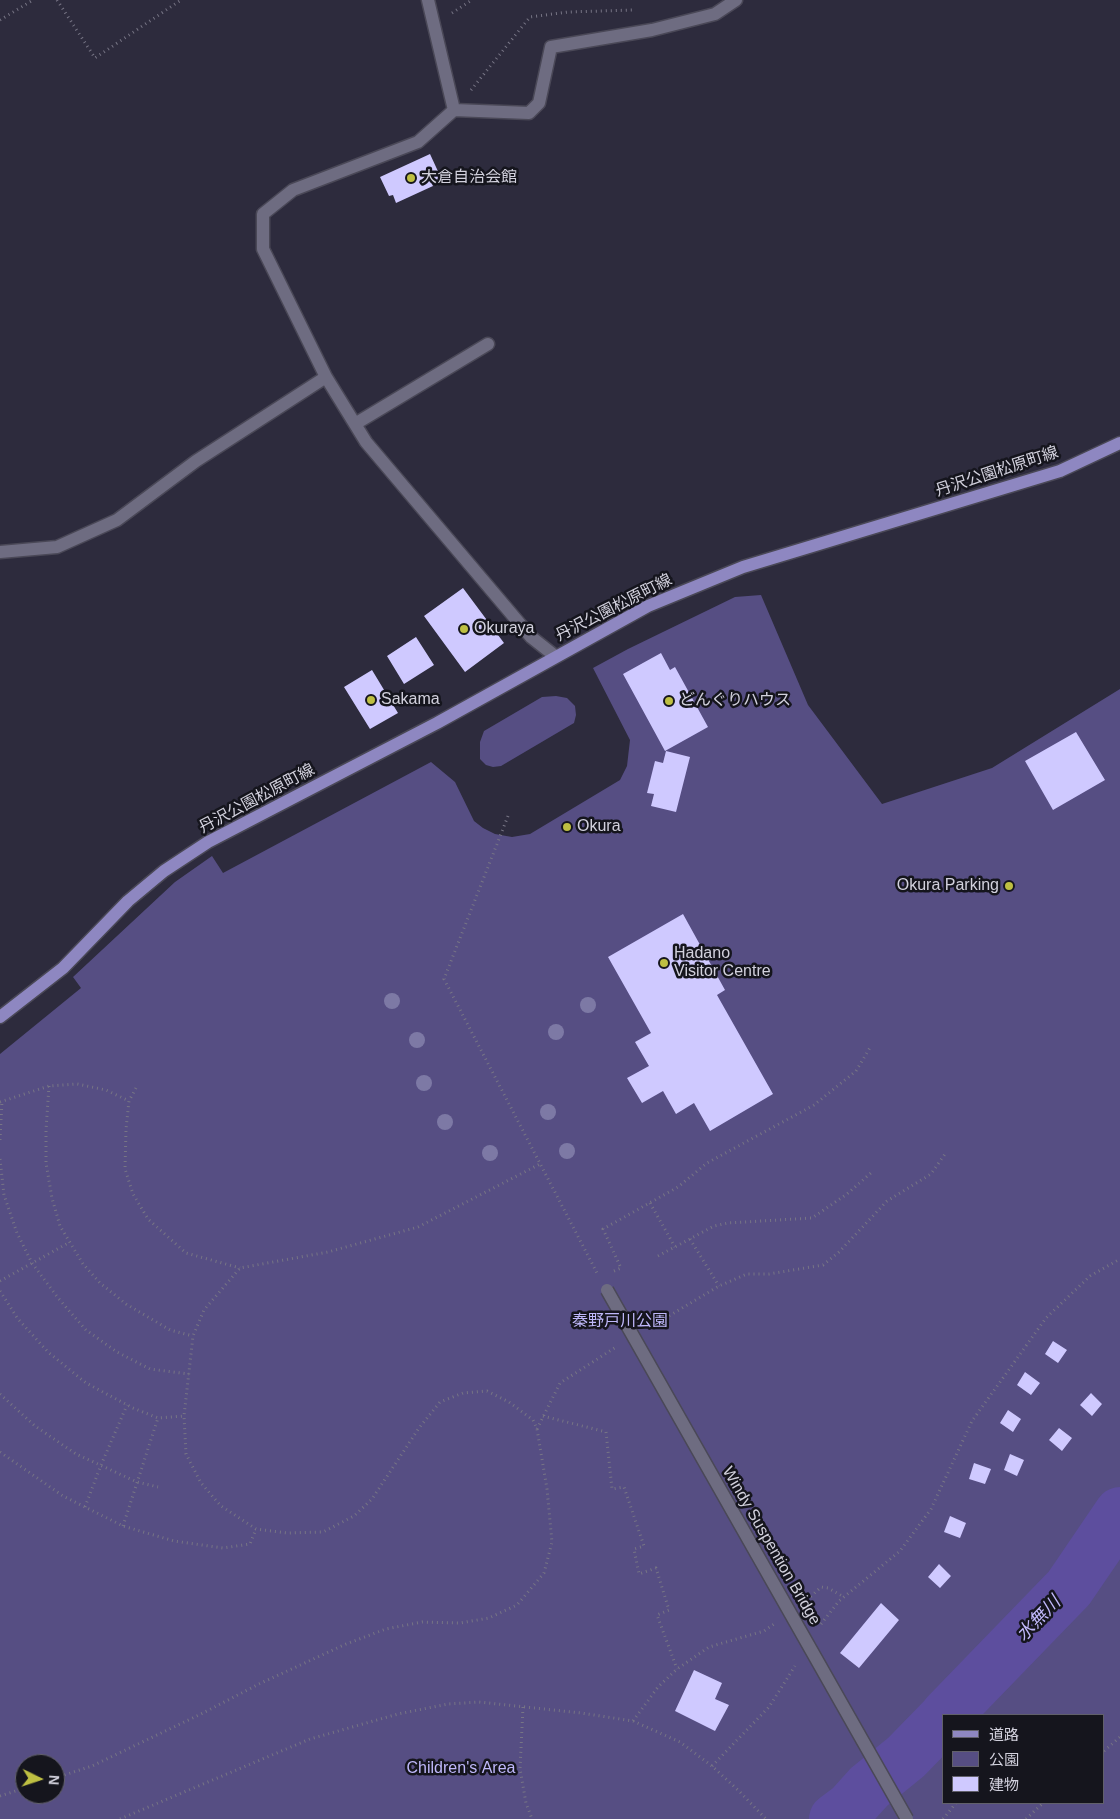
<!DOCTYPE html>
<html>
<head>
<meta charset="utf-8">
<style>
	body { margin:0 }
	#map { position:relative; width:1120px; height:1819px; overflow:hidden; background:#2d2b3d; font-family:Arial,"Noto Sans JP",sans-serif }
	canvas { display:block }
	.legend { position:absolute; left:942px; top:1714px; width:162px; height:90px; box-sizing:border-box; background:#15151d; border:1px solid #61606a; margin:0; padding:6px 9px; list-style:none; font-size:15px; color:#d2d1dd }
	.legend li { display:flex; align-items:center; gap:10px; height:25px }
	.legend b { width:25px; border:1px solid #61606a }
	.north { position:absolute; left:15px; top:1754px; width:50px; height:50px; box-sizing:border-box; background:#15151d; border:1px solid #61606a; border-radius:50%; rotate:94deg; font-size:14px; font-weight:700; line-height:20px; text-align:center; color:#d2d1dd }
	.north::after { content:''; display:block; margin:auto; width:18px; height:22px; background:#bebf42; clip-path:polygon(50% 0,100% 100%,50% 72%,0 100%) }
</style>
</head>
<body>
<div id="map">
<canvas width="1120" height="1819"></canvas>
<ul class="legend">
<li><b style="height:6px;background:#8e87c1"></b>道路</li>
<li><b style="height:14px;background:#564e83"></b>公園</li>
<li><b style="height:14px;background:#cfc9ff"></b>建物</li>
</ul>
<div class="north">N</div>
</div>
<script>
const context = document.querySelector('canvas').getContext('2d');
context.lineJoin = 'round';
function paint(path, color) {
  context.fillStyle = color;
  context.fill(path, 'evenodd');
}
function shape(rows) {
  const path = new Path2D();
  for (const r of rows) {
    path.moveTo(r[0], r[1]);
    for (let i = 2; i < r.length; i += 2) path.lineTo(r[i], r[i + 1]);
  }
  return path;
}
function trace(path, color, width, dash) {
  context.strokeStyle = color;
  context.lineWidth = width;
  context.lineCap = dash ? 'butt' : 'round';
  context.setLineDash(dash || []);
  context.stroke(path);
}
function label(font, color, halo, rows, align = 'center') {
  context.font = font + ' Arial,"Noto Sans JP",sans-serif';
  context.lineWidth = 5;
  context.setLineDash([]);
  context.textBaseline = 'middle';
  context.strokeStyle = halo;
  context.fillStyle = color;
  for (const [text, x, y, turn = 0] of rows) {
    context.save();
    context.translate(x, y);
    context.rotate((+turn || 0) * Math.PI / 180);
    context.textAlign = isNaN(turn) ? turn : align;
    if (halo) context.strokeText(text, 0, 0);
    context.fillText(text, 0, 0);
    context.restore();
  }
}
paint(shape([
	[761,595,808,705,882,804,992,768,1120,689,1120,1819,0,1819,0,1054,81,988,73,977,175,882,212,856,223,873,431,762,455,782,474,821,483,828,495,834,512,837,530,834,620,780,627,766,630,740,593,668,628,649,735,597],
	[944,1715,1104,1715,1104,1803,944,1803],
	[25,1764,55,1764,55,1794,25,1794],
	[556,696,567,698,575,706,576,715,574,723,501,766,493,767,486,765,480,759,480,742,484,731,542,697]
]), '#564e83');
trace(shape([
	[946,1715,1069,1588,1120,1513],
	[835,1819,851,1807,869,1787,906,1757,944,1718]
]), '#5d4e9e', 52);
paint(shape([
	[430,154,442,180,432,184,433,186,396,203,393,195,389,196,380,177],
	[463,588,504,643,465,672,424,616],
	[416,637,434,665,404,684,387,656],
	[661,653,670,670,675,667,708,727,665,751,623,674],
	[372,670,398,713,370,729,344,687],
	[1076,732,1105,780,1053,810,1025,761],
	[666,751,690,757,676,812,651,806,654,794,647,793,655,761,663,763],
	[683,914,725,990,717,995,773,1094,710,1131,694,1103,676,1114,663,1091,642,1103,627,1078,649,1066,635,1042,651,1033,608,957],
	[1053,1341,1067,1350,1058,1363,1045,1354],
	[1025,1372,1040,1383,1031,1395,1017,1385],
	[1091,1393,1102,1404,1092,1416,1080,1405],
	[1008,1410,1021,1419,1013,1432,1000,1423],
	[1059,1428,1072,1438,1062,1451,1049,1440],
	[1010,1454,1024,1460,1017,1476,1004,1470],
	[974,1463,991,1469,985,1484,969,1479],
	[950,1516,966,1523,960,1538,944,1532],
	[939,1564,951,1576,940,1588,928,1577],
	[881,1603,899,1620,859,1668,840,1653],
	[694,1670,722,1683,715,1699,729,1705,715,1731,675,1711]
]), '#cfc9ff');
const minor = shape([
	[428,0,454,110],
	[355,424,488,344],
	[0,552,57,547,117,520,196,461,326,377],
	[555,656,531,637,366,442,326,377,263,249,263,214,293,190,418,142,454,110,529,113,539,103,551,47,652,30,715,14,736,0]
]);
const major = shape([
	[0,1017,63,968,128,901,164,871,208,842,437,723,648,606,743,567,1060,471,1120,443]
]);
trace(minor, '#4a4857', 15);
trace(major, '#4a4857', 15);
trace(shape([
	[57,0,95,58,181,0],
	[452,13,472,0],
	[0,20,33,0],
	[471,90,530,17,568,12,634,10],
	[508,816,444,979,597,1273],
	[49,1086,46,1130,46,1163,52,1198,60,1226,83,1264,100,1283,126,1304,170,1330,193,1336],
	[136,1088,129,1101,126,1129,125,1169,133,1194,148,1219,186,1253,240,1268],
	[0,1102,49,1086,77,1084,106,1090,129,1101],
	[0,1140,2,1101],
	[0,1159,4,1195,17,1233,32,1263,58,1298,86,1330,117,1352,150,1369,189,1374],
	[650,1203,675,1247],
	[690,1239,719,1286],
	[658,1256,714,1226,728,1223,812,1218,847,1194,872,1172],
	[614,1271,621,1268,603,1229,678,1187,707,1163,814,1105,856,1071,871,1046],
	[0,1281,70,1242],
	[0,1291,18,1319,48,1352,86,1383,133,1408,158,1418,184,1416],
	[652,1326,719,1286,747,1274,769,1274,823,1265,839,1252,887,1201,931,1174,945,1154],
	[0,1394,35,1426,76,1454,137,1482,158,1487],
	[543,1416,606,1432,612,1489,624,1487,644,1546,634,1549,639,1574,656,1568,669,1610,657,1615,677,1669],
	[537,1429,560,1383,616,1347],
	[0,1452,63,1496,123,1526,174,1541,223,1548,250,1544,256,1529],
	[85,1507,101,1465,127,1405],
	[123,1526,158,1418],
	[807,1600,821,1587,828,1588,844,1597],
	[821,1624,839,1601,900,1551,931,1509,972,1421,1046,1318,1090,1276,1120,1259],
	[523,1707,520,1769,526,1803,532,1819],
	[633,1721,658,1687,677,1669,709,1647,764,1631,774,1624],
	[1104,1751,1120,1737],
	[712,1766,769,1707,795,1666],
	[55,1778,92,1766,201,1714,259,1684,346,1644,386,1629,422,1622,460,1623,489,1618,517,1605,544,1573,552,1542,547,1489,537,1429,533,1420,509,1402,487,1391,463,1393,440,1402,419,1428,372,1499,354,1516,323,1532,287,1533,256,1529,221,1506,201,1483,186,1454,184,1416,193,1336,204,1310,240,1268,328,1252,418,1227,540,1164],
	[0,1796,25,1788],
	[120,1819,310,1739,398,1714,448,1704,479,1702,581,1713,633,1721,680,1742,712,1766,739,1791,766,1819],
	[943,1819,956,1803],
	[1026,1819,1043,1803]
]), '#777585', 3, [1, 4]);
trace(minor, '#6e6c81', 12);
trace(major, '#8e87c1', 12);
const minorBridge = shape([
	[607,1290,907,1819]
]);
trace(minorBridge, '#4a4857', 15, []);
trace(minorBridge, '#6e6c81', 12);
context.fillStyle = '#7d79a5';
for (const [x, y] of [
	[392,1001],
	[588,1005],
	[556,1032],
	[417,1040],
	[424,1083],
	[548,1112],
	[445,1122],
	[567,1151],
	[490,1153]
]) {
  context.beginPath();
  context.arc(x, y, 8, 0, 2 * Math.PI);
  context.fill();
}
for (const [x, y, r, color] of [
	[411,178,5,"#bebf42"],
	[464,629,5,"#bebf42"],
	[371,700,5,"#bebf42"],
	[669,701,5,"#bebf42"],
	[567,827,5,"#bebf42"],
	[1009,886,5,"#bebf42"],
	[664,963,5,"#bebf42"]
]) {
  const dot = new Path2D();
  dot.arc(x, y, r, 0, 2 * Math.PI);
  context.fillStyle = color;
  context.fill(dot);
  trace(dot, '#15151d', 2);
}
label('16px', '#d2d1dd', '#15151d', [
	["大倉自治会館",421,178],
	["Okuraya",474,629],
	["Sakama",381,700],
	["どんぐりハウス",679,701],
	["Okura",577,827],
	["Okura Parking",999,886,"right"],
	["Hadano",674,954],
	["Visitor Centre",674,972]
], 'left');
label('16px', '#d2d1dd', '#15151d', [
	["丹沢公園松原町線",997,472,-18],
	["丹沢公園松原町線",614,608,-27],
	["丹沢公園松原町線",257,799,-28],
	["Windy Suspention Bridge",771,1546,60]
]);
label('16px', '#bfb8fa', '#15151d', [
	["秦野戸川公園",620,1322],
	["Children's Area",461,1769]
]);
label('italic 18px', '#c1b9fb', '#15151d', [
	["水無川",1039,1619,-46]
]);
</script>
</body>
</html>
